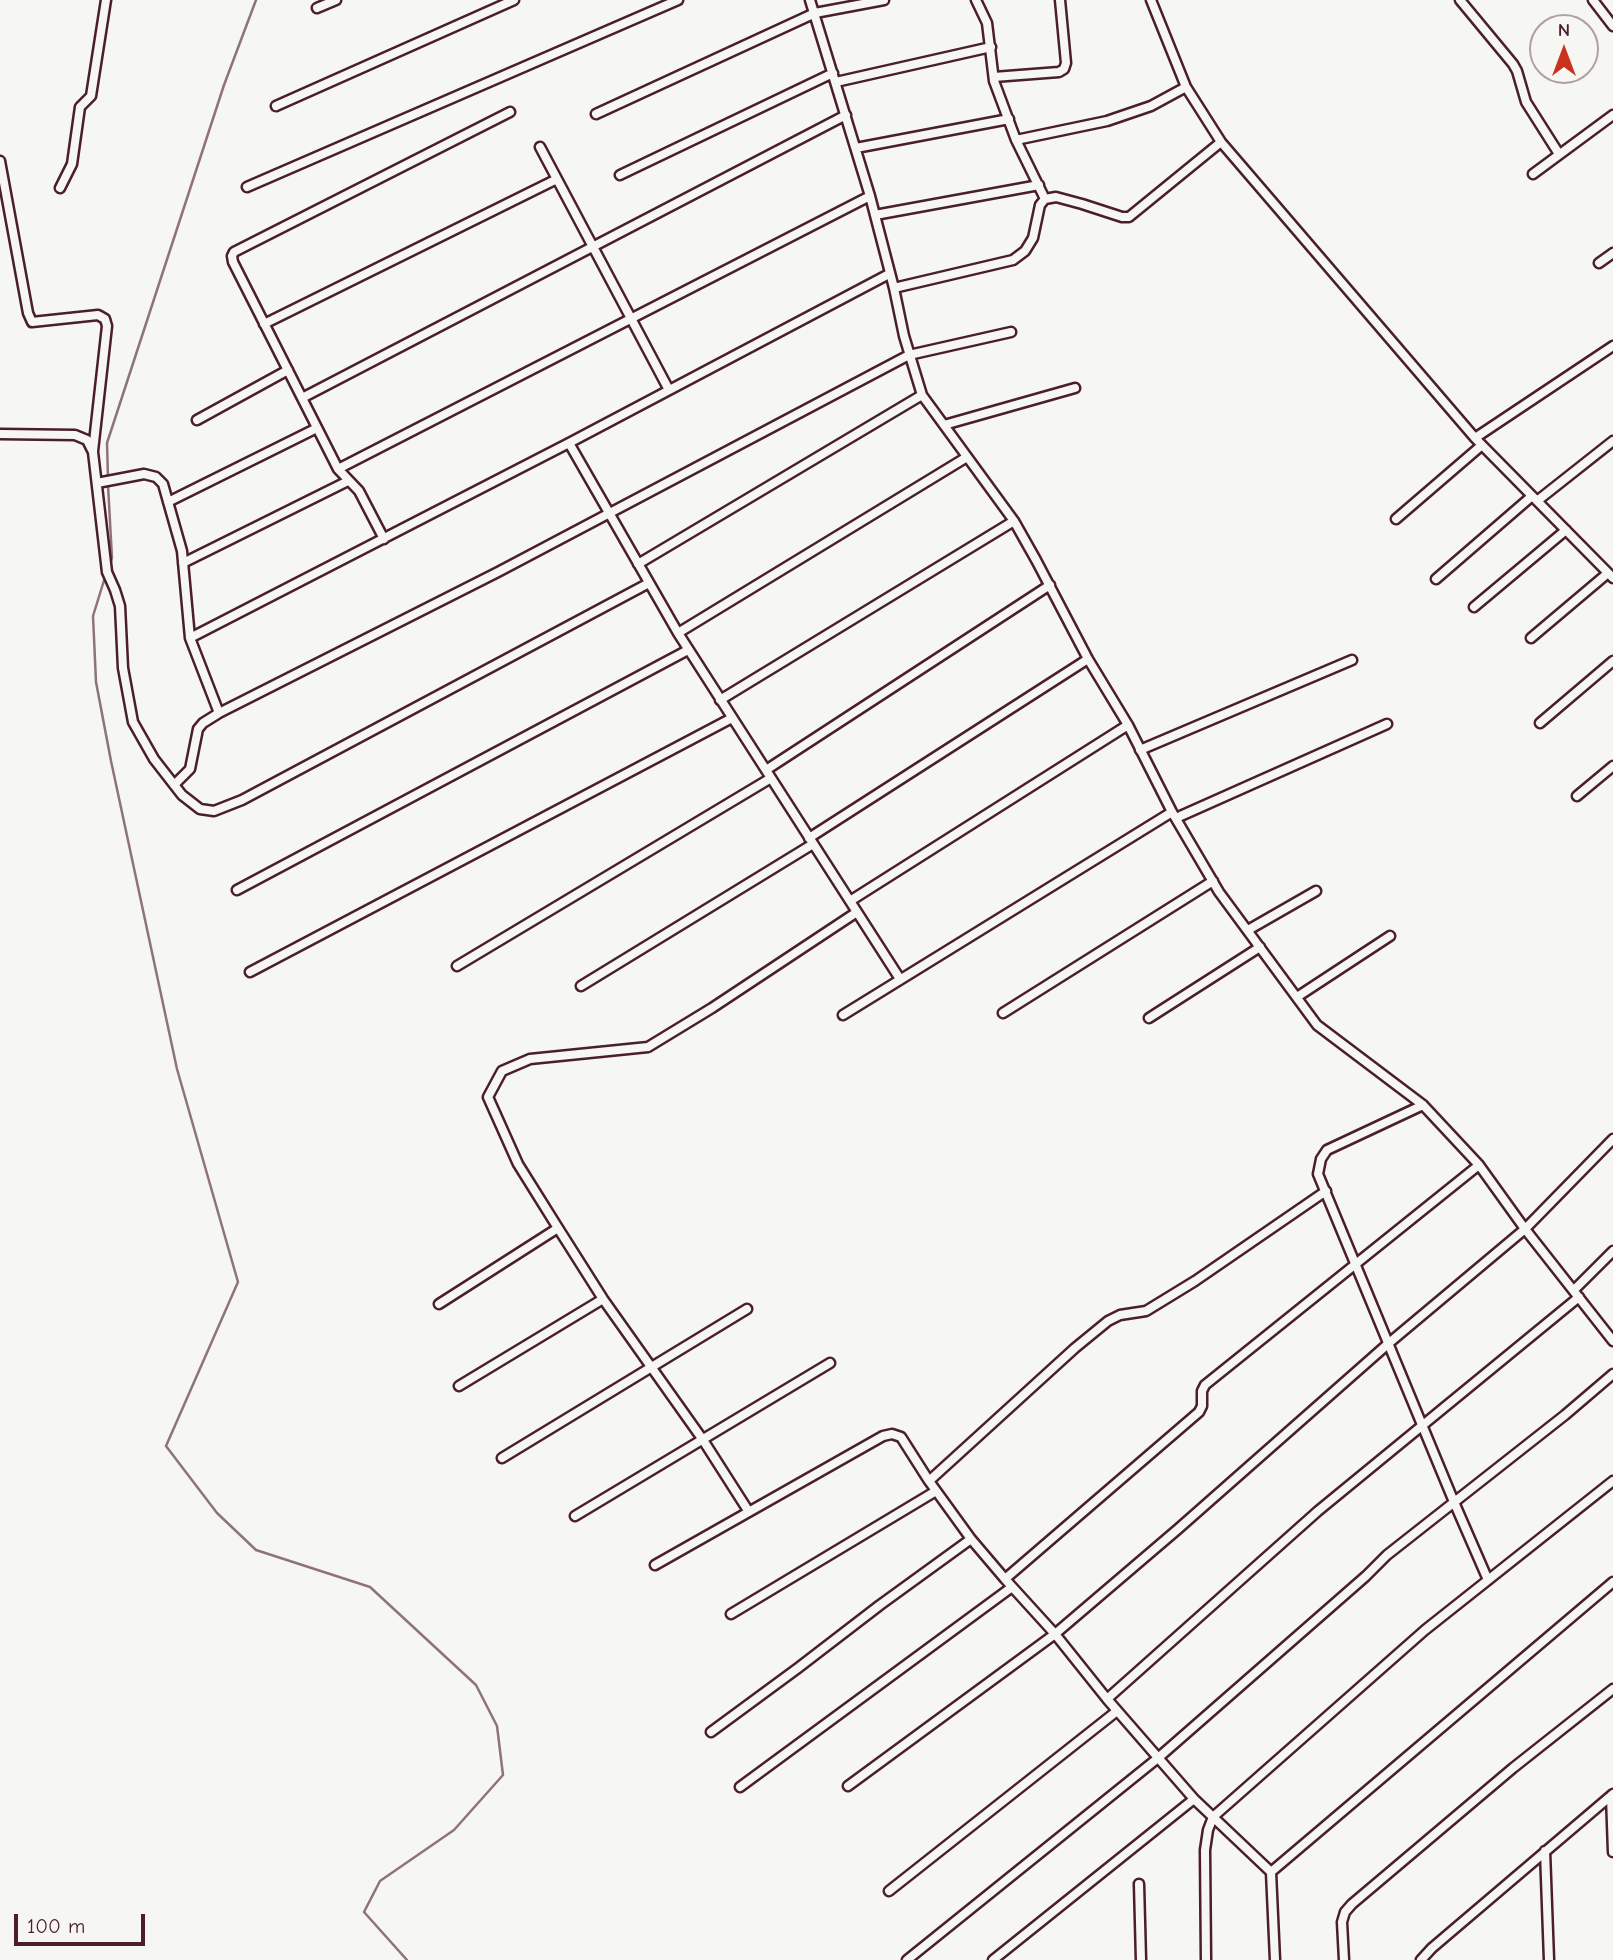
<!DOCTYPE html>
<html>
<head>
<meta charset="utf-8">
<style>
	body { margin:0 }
	#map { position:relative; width:1613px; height:1960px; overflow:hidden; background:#f6f6f2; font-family:"Comic Neue",sans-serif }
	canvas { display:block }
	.north { position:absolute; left:1529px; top:14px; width:70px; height:70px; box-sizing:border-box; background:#f6f6f2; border:2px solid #b1a0a2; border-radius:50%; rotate:0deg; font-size:19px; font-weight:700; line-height:28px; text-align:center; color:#4a1f2b }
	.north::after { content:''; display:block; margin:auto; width:24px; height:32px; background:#c8321e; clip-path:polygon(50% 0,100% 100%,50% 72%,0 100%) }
	.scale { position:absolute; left:14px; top:1914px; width:131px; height:32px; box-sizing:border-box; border:4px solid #4a1f2b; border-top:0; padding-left:9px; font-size:21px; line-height:24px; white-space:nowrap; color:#4a1f2b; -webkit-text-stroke:5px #f6f6f2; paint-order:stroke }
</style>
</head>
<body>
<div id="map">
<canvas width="1613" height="1960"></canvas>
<div class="north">N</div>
<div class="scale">100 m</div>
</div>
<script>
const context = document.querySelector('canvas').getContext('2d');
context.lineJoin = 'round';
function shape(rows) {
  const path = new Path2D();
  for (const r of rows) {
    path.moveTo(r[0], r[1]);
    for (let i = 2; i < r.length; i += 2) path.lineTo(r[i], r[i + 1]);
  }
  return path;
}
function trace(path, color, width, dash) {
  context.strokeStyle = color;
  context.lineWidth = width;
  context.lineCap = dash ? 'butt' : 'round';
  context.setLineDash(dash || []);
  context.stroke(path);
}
trace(shape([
	[108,478,107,443,224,85,256,0],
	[108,485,112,558,110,565],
	[106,574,93,616,96,682,111,761,177,1069,238,1282,166,1446,217,1513,256,1550,370,1587,476,1685,497,1726,503,1775,454,1830,380,1881,364,1912,407,1960]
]), '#8e747a', 2.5);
const minor = shape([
	[810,0,870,196,894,288,904,336,922,395,1014,521,1036,560,1088,659,1128,725,1172,812,1219,892,1317,1025,1423,1105,1479,1165,1525,1229,1613,1341],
	[976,0,987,23,994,81,1016,140,1045,199],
	[1151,0,1186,87,1221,142,1475,438,1613,578],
	[1460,0,1513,64,1517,71,1526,102,1559,154],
	[1593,0,1613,26],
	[317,8,336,0],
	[994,77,1059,72,1064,69,1066,63,1060,0],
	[836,82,991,47],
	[276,106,514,0],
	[596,114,815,13,884,0],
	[1016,140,1107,121,1151,106,1186,87],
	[540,147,669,390],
	[856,148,1009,119],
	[0,161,28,313,32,322,98,315,105,319,107,326,93,451],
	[1533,174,1613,115],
	[620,175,833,73],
	[247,187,678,0],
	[60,188,72,164,80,107,91,96,106,0],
	[875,215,1039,185],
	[1599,263,1613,253],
	[894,288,1013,260,1025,251,1033,238,1040,205,1045,199,1056,197,1082,204,1122,217,1129,217,1221,142],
	[264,324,557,179],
	[302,398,846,115],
	[197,420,288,370],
	[944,425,1075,388],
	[0,434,75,435,87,440,93,452,107,572,115,590,120,606,123,668,133,722,154,759,182,795,200,809,214,811,242,800,649,583],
	[1475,438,1613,346],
	[569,443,678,633,900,979],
	[338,469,870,196],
	[97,483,144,474,156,477,163,484,182,551,190,638,219,713],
	[1537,501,1613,441],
	[168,502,317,428],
	[1396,519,1482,445],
	[384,539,359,491,338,469,233,262,232,256,234,252,510,112],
	[183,563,348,481],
	[638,564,922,395],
	[1436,579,1532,496],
	[1474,607,1566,530],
	[678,633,967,457],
	[190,638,569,443,889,274],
	[1531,638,1608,573],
	[720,700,1014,521],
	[1540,723,1613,661],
	[1140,750,1352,660],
	[766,770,1050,585],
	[174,785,190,769,198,729,203,723,219,713,498,572,909,355,1011,332],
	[1577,796,1613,766],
	[1176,818,1387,724],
	[809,838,1088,659],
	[237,890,688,650],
	[850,901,1128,725],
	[1248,930,1316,891],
	[457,966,771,778],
	[250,972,732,718],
	[581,986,813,844],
	[1297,997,1390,936],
	[1003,1013,1213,881],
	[843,1015,1172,812],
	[1149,1018,1260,947],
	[1423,1105,1327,1150,1321,1159,1318,1174,1454,1502,1488,1580],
	[1574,1290,1613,1251],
	[439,1304,558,1228],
	[459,1386,603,1299],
	[502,1458,747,1309],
	[929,1481,1075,1348,1108,1321,1120,1315,1146,1311,1195,1281,1326,1191],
	[749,1512,703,1440,603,1299,558,1228,518,1164,488,1097,502,1071,530,1059,648,1047,712,1008,857,912],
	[575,1516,830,1363],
	[655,1565,883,1436,892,1434,901,1437,929,1481,971,1539,1005,1579,1055,1634,1107,1699,1194,1799,1271,1872,1275,1960],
	[1005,1579,1199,1412,1202,1406,1202,1391,1205,1385,1479,1165],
	[731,1614,936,1491],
	[1107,1699,1318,1511,1579,1297],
	[711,1732,798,1668,880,1605,971,1539],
	[848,1786,1055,1634,1178,1529,1389,1343,1525,1229,1613,1139],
	[740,1787,1012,1587],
	[1611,1796,1613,1852],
	[1545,1851,1549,1960],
	[1271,1872,1613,1582],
	[1139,1884,1141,1960],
	[889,1891,1117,1711],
	[907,1960,1158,1758,1366,1576,1387,1555,1565,1415,1613,1374],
	[993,1960,1194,1799],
	[1206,1960,1205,1850,1208,1830,1213,1817,1425,1630,1613,1481],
	[1344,1960,1342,1922,1345,1912,1352,1904,1513,1768,1613,1689],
	[1421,1960,1432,1948,1613,1794]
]);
trace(minor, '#4a1f2b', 13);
trace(minor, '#f6f6f2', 8);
</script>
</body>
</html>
